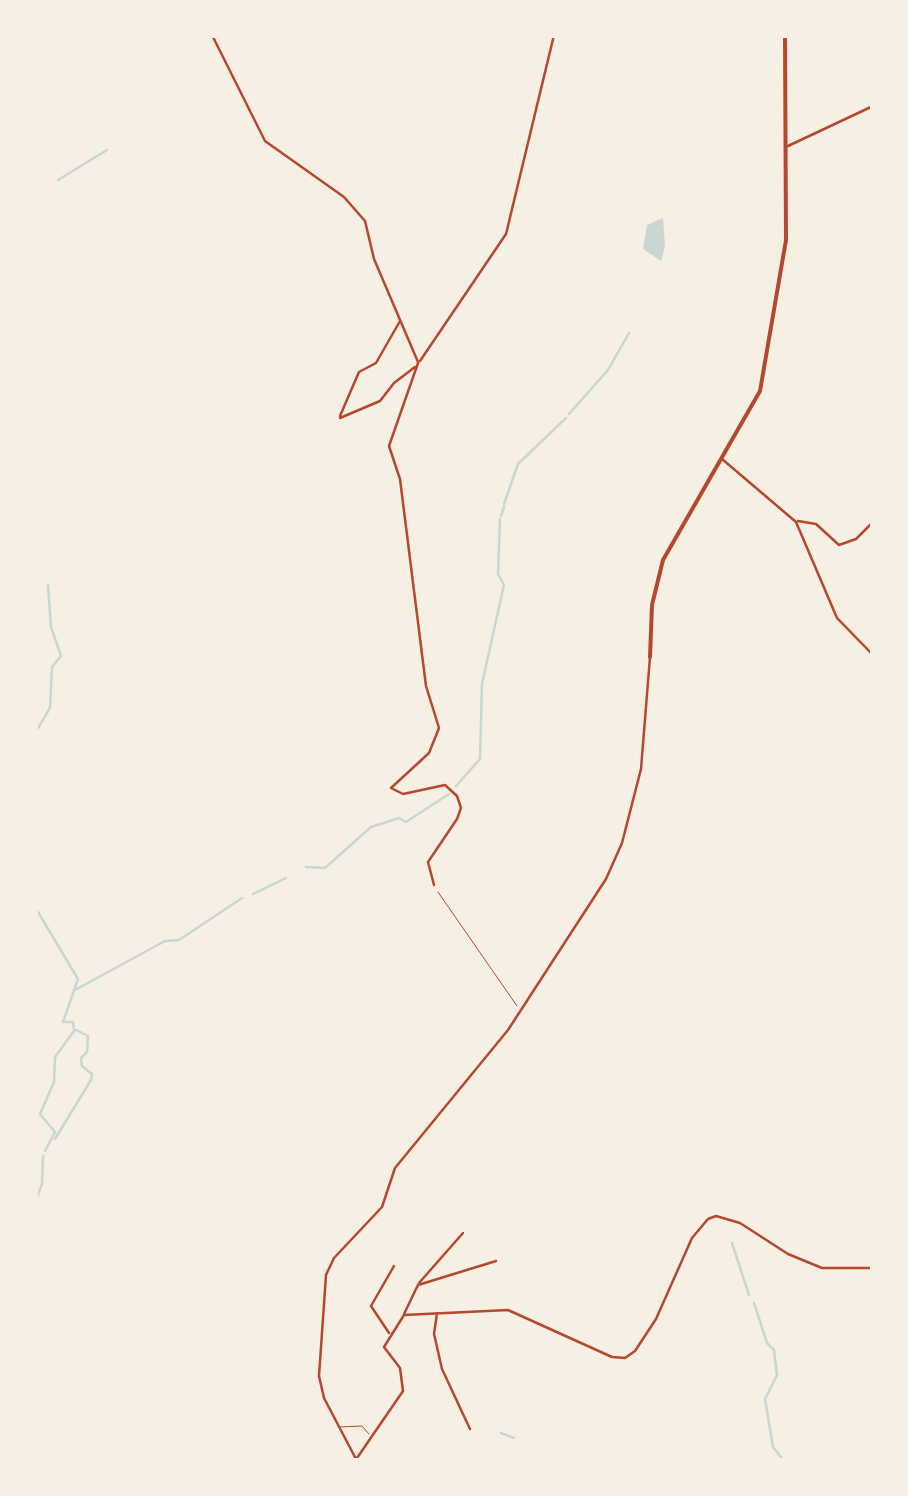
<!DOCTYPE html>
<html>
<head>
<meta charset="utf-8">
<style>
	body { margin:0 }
	#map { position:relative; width:908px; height:1496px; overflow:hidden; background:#f6efe4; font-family:"Fira Sans Condensed",sans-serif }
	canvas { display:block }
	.frame { position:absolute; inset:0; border:38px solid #f6efe4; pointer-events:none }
</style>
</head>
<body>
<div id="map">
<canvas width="908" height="1496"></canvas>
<div class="frame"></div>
</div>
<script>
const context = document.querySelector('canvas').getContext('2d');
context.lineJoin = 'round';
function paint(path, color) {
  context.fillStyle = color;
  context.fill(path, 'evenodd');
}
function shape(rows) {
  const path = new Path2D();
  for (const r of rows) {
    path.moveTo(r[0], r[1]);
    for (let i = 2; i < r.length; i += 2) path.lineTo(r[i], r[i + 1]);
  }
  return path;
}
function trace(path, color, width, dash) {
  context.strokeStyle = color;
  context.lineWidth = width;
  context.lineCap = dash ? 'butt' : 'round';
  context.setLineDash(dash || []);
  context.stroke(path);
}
paint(shape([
	[663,218,665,246,661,261,643,249,647,225]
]), '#c9d6d2');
trace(shape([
	[58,180,107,150],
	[569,414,608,370,629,333],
	[504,504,518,464,566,418],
	[501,516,504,507],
	[35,678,36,731],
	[35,733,50,708,52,667,61,656,51,627,48,585],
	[456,786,480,759,482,684,504,585,498,574,500,519],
	[306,867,325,868,371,827,399,818,406,822,449,794],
	[253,894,286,878],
	[35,907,78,979,63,1022,73,1022,74,1031,55,1057,54,1082,40,1114,55,1132,45,1151],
	[75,990,165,941,179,940,242,898],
	[55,1139,91,1080,92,1074,82,1066,81,1058,87,1052,88,1036,76,1030],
	[35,1202,42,1184,43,1156],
	[732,1243,749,1295],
	[754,1303,767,1343,774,1350,777,1375,765,1399,773,1447,784,1461],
	[501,1433,514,1438]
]), '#c9d6d2', 2.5);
trace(shape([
	[438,892,517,1006]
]), '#b5482f', 1);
trace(shape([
	[339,1427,362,1426,369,1434]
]), '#b5482f', 1);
trace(shape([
	[212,35,265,141,344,197,365,221,374,259,418,362],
	[788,146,873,106],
	[420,361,506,234,554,35],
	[418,363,389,446,400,479,426,686,439,728,429,753,391,788,403,794,445,785,457,796,461,808,457,819,428,862,434,885],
	[340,416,359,372,376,363,400,321],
	[340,418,380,401,394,383,415,367],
	[722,459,796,522,837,618,873,655],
	[798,521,816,524,839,545,856,539,873,522],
	[419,1283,463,1233],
	[437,1313,434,1334,442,1369,470,1429],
	[404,1314,418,1285,496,1261],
	[389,1333,371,1306,394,1266],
	[357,1458,403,1391,400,1368,384,1347,404,1315,508,1310,612,1357,625,1358,635,1351,656,1319,692,1238,708,1219,716,1216,740,1223,788,1254,822,1268,873,1268],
	[357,1461,324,1398,319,1376,326,1275,334,1258,382,1207,395,1168,508,1030,606,879,622,843,641,769,650,657]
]), '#b5482f', 2.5);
trace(shape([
	[650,657,652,605,663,560,760,391,786,240,785,35]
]), '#b5482f', 4);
</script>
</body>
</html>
